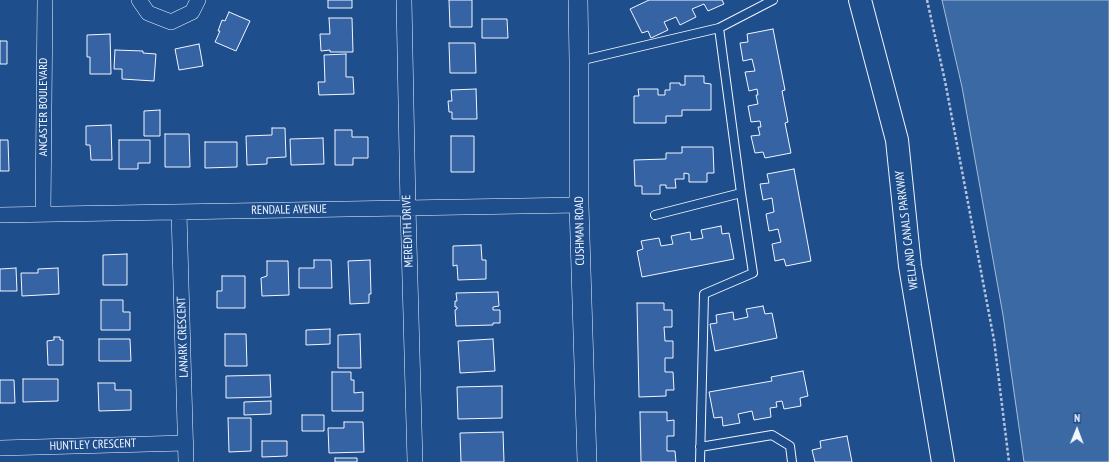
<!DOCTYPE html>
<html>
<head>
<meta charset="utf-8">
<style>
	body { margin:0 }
	#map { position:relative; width:1109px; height:462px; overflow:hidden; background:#1f4e8c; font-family:"PT Sans Narrow",sans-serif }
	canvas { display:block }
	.north { position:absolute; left:1057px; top:410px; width:40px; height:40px; -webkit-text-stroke:3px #1f4e8c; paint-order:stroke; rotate:1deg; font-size:11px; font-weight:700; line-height:16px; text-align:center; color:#f2f6ff }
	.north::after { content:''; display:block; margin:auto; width:14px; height:18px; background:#f2f6ff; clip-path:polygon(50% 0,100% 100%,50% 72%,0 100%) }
</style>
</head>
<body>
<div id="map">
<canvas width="1109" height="462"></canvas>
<div class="north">N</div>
</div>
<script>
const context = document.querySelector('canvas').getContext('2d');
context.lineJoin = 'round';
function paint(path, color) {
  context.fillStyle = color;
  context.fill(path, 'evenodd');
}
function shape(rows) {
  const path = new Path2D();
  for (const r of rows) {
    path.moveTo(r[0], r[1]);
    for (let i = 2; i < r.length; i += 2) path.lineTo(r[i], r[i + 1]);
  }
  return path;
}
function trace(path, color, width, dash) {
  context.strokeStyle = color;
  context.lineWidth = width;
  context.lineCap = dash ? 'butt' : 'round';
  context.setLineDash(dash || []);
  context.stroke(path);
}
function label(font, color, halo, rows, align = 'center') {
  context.font = font + ' "PT Sans Narrow",sans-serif';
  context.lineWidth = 3;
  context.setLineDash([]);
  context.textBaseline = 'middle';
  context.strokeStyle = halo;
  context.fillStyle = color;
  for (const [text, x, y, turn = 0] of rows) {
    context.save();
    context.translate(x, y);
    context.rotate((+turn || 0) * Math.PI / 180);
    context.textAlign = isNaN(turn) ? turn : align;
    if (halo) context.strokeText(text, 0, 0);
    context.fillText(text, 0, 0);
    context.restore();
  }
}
const water = shape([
	[942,0,1109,0,1109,462,1024,462,1003,315,962,87,942,0]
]);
paint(water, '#3b69a3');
trace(water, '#a8bbd7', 1);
const building = shape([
	[328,0,352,0,352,8,328,8,328,0],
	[449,0,472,0,472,27,450,27,449,0],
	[649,0,722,0,724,4,708,11,704,4,692,9,696,17,680,25,676,17,664,22,668,30,651,38,648,31,642,33,630,9,649,0],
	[229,12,250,21,236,51,215,42,220,31,218,31,222,20,225,21,229,12],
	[329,18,352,18,353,52,330,52,330,50,321,51,320,34,330,34,329,18],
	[482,19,507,19,508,38,482,38,482,19],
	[773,29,785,90,782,91,788,122,785,123,791,153,765,158,763,152,755,153,751,136,760,135,758,127,761,127,760,121,751,122,748,106,758,104,756,95,758,95,757,89,749,91,745,72,755,71,752,59,743,61,740,43,748,42,747,34,773,29],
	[110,34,111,74,90,74,90,57,87,57,87,35,110,34],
	[0,41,7,41,7,64,0,64,0,41],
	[449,43,475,43,476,73,450,73,449,43],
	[199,44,203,66,179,70,175,49,199,44],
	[115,50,143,51,143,53,156,54,154,81,122,79,122,69,114,69,115,50],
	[346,54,346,77,353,77,354,94,319,95,318,82,325,82,324,55,346,54],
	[685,76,704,76,704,83,711,84,711,110,682,110,682,116,666,116,666,123,634,123,634,96,639,96,638,89,658,89,658,95,665,95,665,90,670,90,670,83,680,83,680,85,685,85,685,76],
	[476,89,477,119,452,119,452,112,449,112,448,101,452,101,451,90,476,89],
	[160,110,160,136,144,136,144,111,160,110],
	[111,125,112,160,91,160,90,145,86,145,86,126,111,125],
	[272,128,285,128,286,157,267,158,267,164,247,165,246,136,272,135,272,128],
	[335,130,352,130,352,137,368,137,368,158,353,158,353,165,335,165,335,130],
	[165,134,189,134,190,167,165,167,165,134],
	[451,136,474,136,474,172,451,172,451,136],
	[323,138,324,164,291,165,290,139,323,138],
	[0,140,8,140,9,171,0,171,0,140],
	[119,140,150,140,150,163,138,163,138,169,119,169,119,140],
	[205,142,237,142,237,167,205,168,205,142],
	[682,147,713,147,714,173,707,173,707,182,689,182,689,174,684,173,684,179,675,179,676,188,666,188,666,185,660,185,660,194,642,194,642,186,635,186,634,160,666,159,666,153,682,153,682,147],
	[794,169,811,261,786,266,784,259,775,261,772,244,781,242,778,229,769,231,766,214,774,212,772,198,763,200,760,184,769,183,767,174,794,169],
	[721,226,722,234,729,233,734,259,642,277,637,251,643,249,641,241,659,238,661,246,673,244,671,236,690,232,691,240,703,238,701,230,721,226],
	[481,245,482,260,486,260,486,279,458,280,457,265,453,266,453,246,481,245],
	[127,254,127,285,103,285,103,255,127,254],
	[314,260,331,260,332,288,299,288,299,268,314,268,314,260],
	[370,260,371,294,369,294,369,303,350,304,348,261,370,260],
	[267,261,288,261,289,295,262,296,261,278,267,276,267,261],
	[16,268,17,291,0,291,0,269,16,268],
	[58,268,59,294,22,296,21,273,38,273,38,269,58,268],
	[222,276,245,276,245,308,217,308,217,291,222,291,222,276],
	[498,292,499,306,493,307,493,310,500,310,500,323,493,323,493,325,456,326,455,310,457,309,457,307,455,307,455,301,457,301,456,293,498,292],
	[101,300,123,300,123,312,130,312,130,330,101,330,101,300],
	[637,303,664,303,664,310,672,310,672,327,664,327,665,341,673,341,673,358,665,358,665,372,673,372,674,390,666,390,666,396,639,397,637,303],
	[763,306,765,314,772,313,777,338,715,351,710,324,717,323,716,315,733,312,734,320,748,317,746,309,763,306],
	[330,329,330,344,306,345,306,330,330,329],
	[225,334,246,334,247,366,225,366,225,334],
	[360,334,361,368,338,368,338,335,360,334],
	[54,337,60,337,60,340,63,340,63,365,48,365,47,341,54,340,54,337],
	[99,339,130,339,131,361,99,361,99,339],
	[493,339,495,371,460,373,458,341,493,339],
	[803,371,808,396,800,398,801,406,784,409,782,401,776,402,777,407,770,408,771,417,754,420,752,411,738,414,740,423,723,426,722,417,714,418,709,392,772,381,771,377,803,371],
	[332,372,351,372,351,380,354,380,354,393,363,392,363,411,332,411,332,372],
	[270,375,271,397,226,398,226,376,270,375],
	[23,379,58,379,58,401,23,402,23,379],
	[0,380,14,380,15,403,0,403,0,380],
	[98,383,115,383,115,390,131,390,131,410,99,411,98,383],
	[502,386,502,418,458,419,457,387,502,386],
	[271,401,271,414,244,415,244,402,271,401],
	[640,412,667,412,667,421,674,420,674,436,667,436,667,451,675,451,676,462,641,462,640,412],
	[302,415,324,415,324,431,302,431,302,415],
	[228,418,251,418,251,451,229,452,228,418],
	[344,422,363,422,364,452,329,453,328,428,344,428,344,422],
	[503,432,504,462,461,462,460,433,503,432],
	[847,436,852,462,815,462,812,450,821,448,820,441,847,436],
	[262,441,287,441,287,456,262,457,262,441],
	[335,458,357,458,357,462,335,462,335,458]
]);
paint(building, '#3563a3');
trace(building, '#f2f6ff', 1);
const service = shape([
	[579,61,719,28,773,0],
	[655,215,741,193],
	[700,447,772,435,790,446,792,462],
	[700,462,704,294,753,273,741,193,719,28]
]);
const minor = shape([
	[139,0,148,13,171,22,192,12,198,0],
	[404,0,408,207,415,462],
	[179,212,186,462],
	[43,214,45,0],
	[0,215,579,205],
	[0,448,186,443]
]);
const tertiary = shape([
	[578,0,579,61,579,205,587,462]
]);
const secondary = shape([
	[860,0,897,140,910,266,943,462]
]);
trace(service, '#f2f6ff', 10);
trace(minor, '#f2f6ff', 16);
trace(tertiary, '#f2f6ff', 20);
trace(secondary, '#f2f6ff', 24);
trace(shape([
	[927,0,945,81,994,340,1009,462]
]), '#b3c4dc', 2.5, [3, 2]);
trace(service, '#1f4e8c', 8);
trace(minor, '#1f4e8c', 15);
trace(tertiary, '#1f4e8c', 19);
trace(secondary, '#1f4e8c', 22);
label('12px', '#f2f6ff', '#1f4e8c', [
	["ANCASTER BOULEVARD",44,107,-90],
	["RENDALE AVENUE",289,210,-1],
	["WELLAND CANALS PARKWAY",907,230,-97],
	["MEREDITH DRIVE",408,231,-92],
	["CUSHMAN ROAD",580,231,-91],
	["LANARK CRESCENT",183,337,-92],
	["HUNTLEY CRESCENT",93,445,-2]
]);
</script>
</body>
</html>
